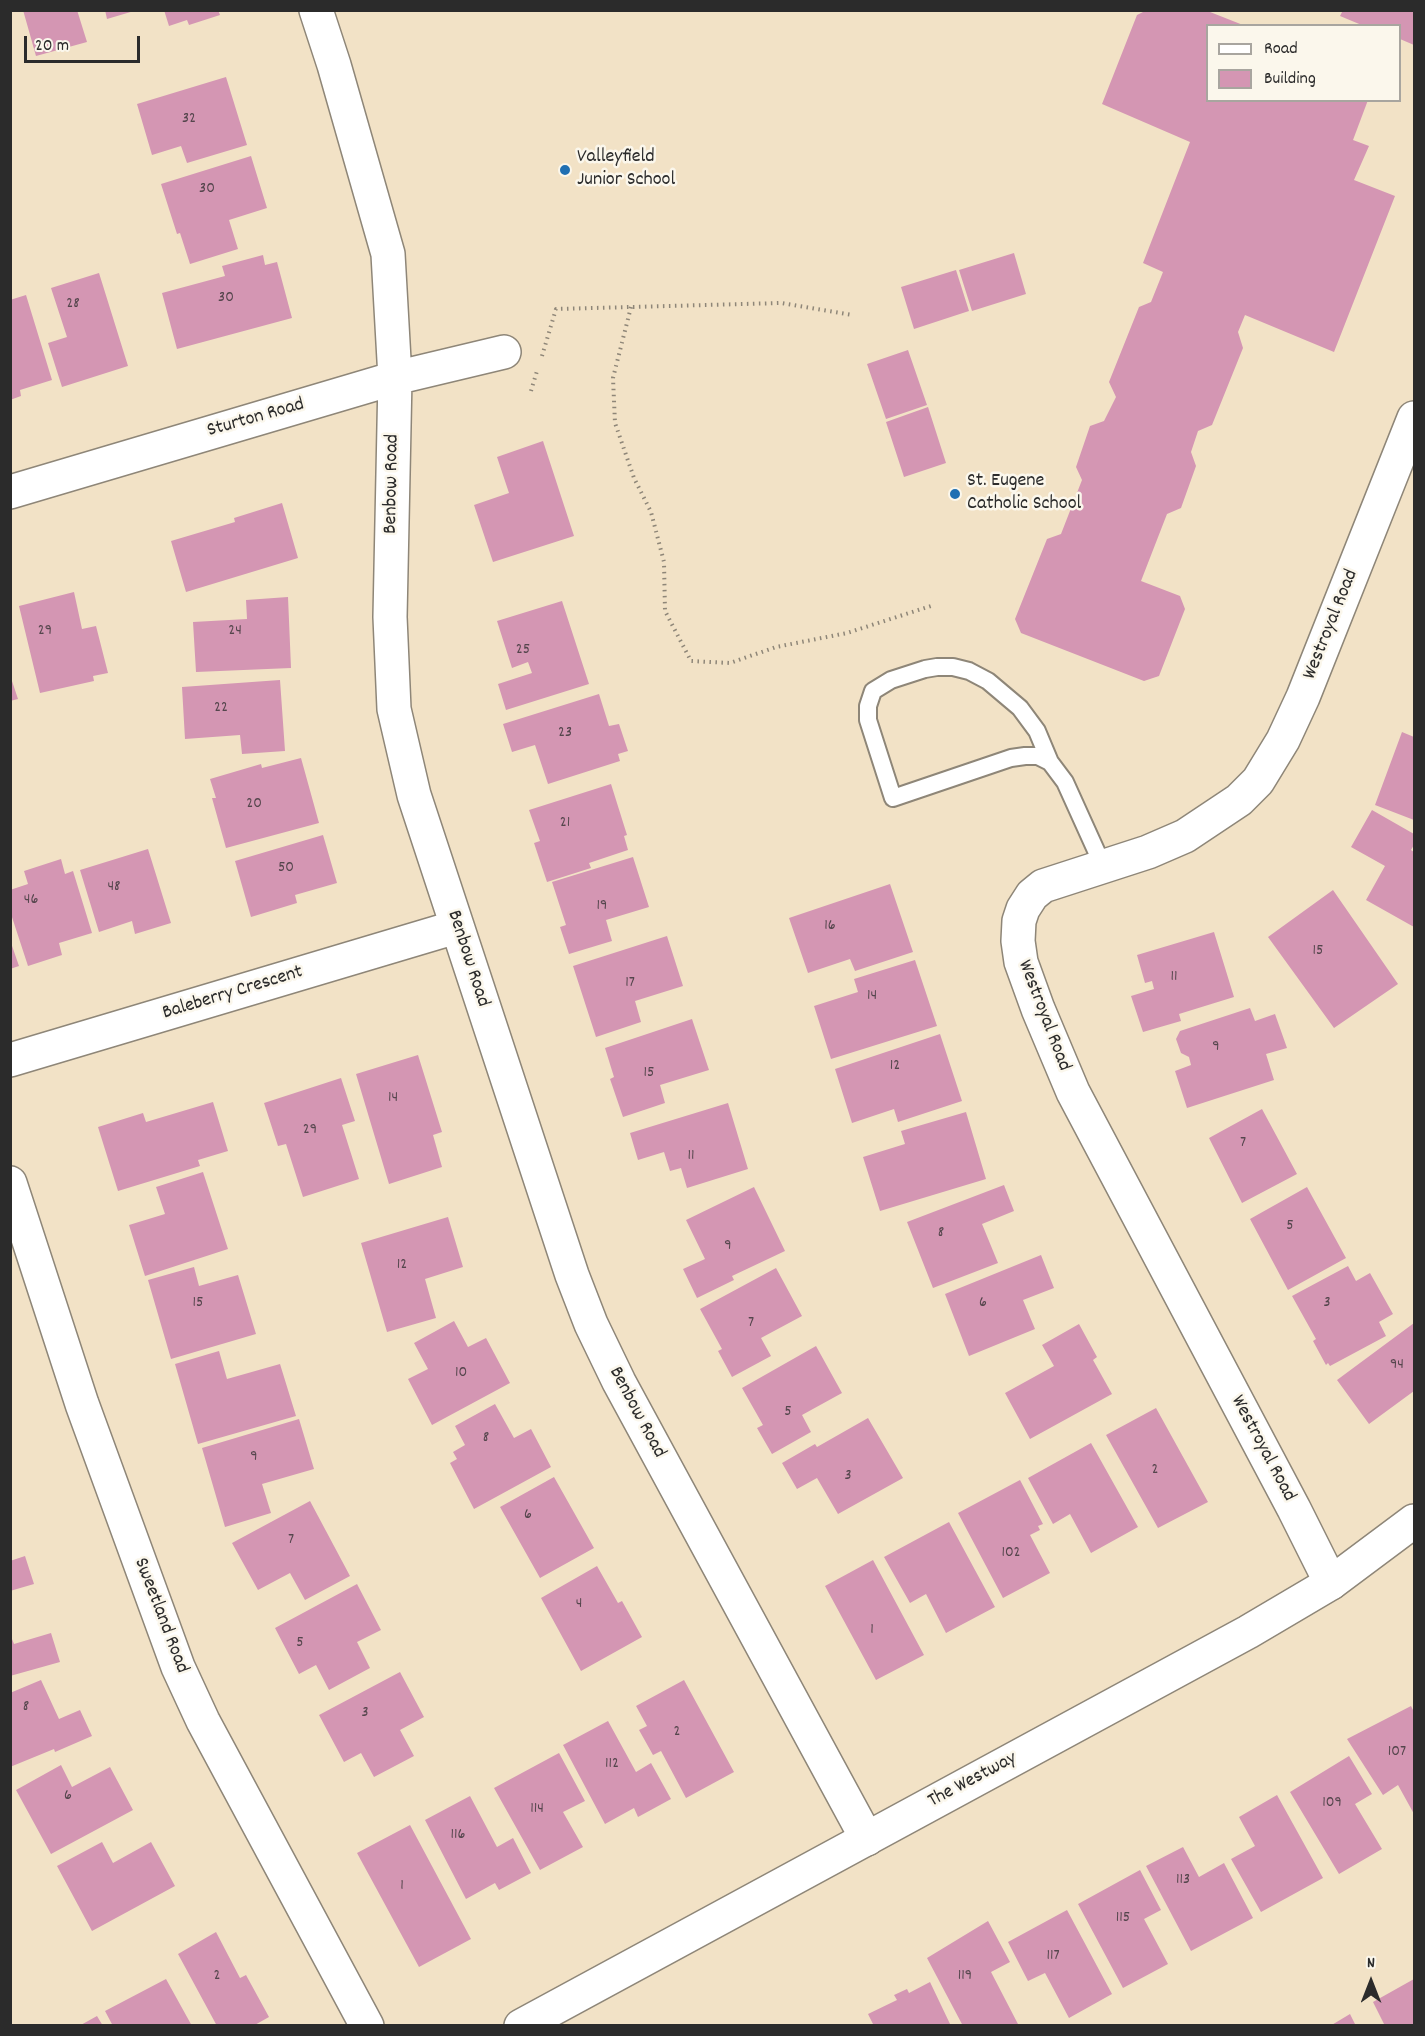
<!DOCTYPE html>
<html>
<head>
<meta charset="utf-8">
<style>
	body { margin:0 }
	#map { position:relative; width:1425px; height:2036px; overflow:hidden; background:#f2e2c6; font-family:Dekko,sans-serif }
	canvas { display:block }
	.frame { position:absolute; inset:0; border:12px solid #2b2b2b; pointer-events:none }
	.legend { position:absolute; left:1206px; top:24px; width:195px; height:78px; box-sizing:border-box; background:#fbf7ec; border:2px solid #a8a59f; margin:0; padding:8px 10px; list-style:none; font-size:18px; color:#2b2b2b }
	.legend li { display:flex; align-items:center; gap:12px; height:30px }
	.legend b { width:30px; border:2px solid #a8a59f }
	.north { position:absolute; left:1341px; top:1952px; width:60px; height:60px; -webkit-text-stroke:4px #fbf7ec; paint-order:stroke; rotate:0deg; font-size:16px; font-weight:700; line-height:24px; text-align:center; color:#2b2b2b }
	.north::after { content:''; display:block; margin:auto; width:21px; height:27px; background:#2b2b2b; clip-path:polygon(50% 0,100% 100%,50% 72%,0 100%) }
	.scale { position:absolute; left:24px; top:36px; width:116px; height:27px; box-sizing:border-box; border:3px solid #2b2b2b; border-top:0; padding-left:8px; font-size:18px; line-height:21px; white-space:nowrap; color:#2b2b2b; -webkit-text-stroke:4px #fbf7ec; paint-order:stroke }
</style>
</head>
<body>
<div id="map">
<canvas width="1425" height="2036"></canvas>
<div class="frame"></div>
<ul class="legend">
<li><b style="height:8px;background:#fff"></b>Road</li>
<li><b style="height:16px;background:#d496b3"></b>Building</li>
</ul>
<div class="north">N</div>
<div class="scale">20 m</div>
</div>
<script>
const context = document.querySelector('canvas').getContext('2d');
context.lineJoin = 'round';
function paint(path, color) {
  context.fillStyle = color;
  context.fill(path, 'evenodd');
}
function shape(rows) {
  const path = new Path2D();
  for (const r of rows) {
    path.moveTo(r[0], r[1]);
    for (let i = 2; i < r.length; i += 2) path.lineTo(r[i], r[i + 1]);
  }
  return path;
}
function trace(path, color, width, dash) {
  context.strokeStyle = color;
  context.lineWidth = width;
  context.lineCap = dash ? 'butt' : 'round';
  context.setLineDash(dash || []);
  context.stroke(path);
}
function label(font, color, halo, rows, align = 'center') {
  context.font = font + ' Dekko,sans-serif';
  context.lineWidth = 5;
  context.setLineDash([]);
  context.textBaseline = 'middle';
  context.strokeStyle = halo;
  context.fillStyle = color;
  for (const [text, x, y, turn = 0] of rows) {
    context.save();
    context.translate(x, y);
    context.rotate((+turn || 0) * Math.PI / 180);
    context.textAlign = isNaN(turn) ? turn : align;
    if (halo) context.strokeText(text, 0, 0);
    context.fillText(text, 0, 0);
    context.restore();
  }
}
paint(shape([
	[23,10,77,10,87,42,36,56],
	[105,10,134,10,134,11,107,19],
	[164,10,218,10,220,15,189,25,187,20,169,26],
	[1147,10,1205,10,1243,25,1208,26,1208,100,1368,100,1353,140,1369,146,1354,180,1395,196,1334,352,1245,315,1238,332,1243,348,1212,425,1198,431,1191,452,1196,466,1181,508,1167,514,1141,581,1180,596,1185,609,1159,676,1144,681,1021,633,1015,619,1047,539,1061,534,1082,480,1076,467,1090,426,1104,421,1116,397,1109,382,1139,307,1151,302,1163,272,1143,263,1190,142,1102,104,1137,15],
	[1343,10,1414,10,1414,45,1400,39,1400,26,1364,26,1340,16],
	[226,77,247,145,187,163,181,146,152,155,137,104],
	[251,156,267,208,229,220,238,249,190,264,180,233,177,234,161,184],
	[1014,253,1026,294,972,311,959,270],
	[263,255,265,265,277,262,292,318,177,349,162,293,225,276,222,266],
	[956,270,969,311,914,329,901,287],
	[99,273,128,366,62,387,48,343,67,337,51,288],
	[26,295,52,380,20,390,21,396,10,400,10,300],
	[908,350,927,405,886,419,867,364],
	[928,407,946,463,904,477,886,422],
	[543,441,574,536,493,562,474,505,509,493,497,457],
	[282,503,298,558,186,592,171,541,235,522,234,518],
	[74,592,82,629,96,626,108,673,93,676,94,681,40,693,19,606],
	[288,597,291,668,196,672,193,622,247,619,246,600],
	[562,601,589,684,506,710,498,684,532,673,528,662,512,668,497,621],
	[10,675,18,699,10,701],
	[280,680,285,751,242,754,240,735,185,739,182,687],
	[599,694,609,726,619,724,628,751,618,754,620,761,548,784,535,745,512,752,503,724],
	[1402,732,1414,737,1414,820,1375,805],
	[301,758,319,823,226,848,212,798,216,798,210,779,261,764,262,768],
	[611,784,627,835,624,836,628,850,589,863,591,868,547,882,534,843,540,841,529,810],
	[1372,810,1414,834,1414,845,1411,850,1414,852,1414,927,1366,900,1385,866,1351,847],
	[323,835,337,883,295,895,297,903,251,917,235,861],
	[148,849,171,923,135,934,132,921,99,932,80,870],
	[633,857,649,907,606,920,612,941,569,954,560,927,566,925,552,882],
	[61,859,65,874,73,871,92,933,59,943,62,955,28,966,10,911,10,890,28,884,24,871],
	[890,884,913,952,855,971,850,959,808,973,789,918],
	[1333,890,1398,984,1334,1028,1268,937],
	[1214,932,1234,997,1179,1014,1181,1021,1143,1032,1131,996,1154,989,1152,981,1145,983,1137,955],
	[667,936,683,986,635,1001,641,1022,596,1037,573,966],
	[10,940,19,966,10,969],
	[915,960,937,1026,831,1059,814,1006,858,992,854,979],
	[1250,1008,1255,1021,1275,1014,1287,1048,1266,1054,1274,1080,1187,1108,1175,1071,1191,1065,1189,1057,1181,1053,1176,1039,1180,1031],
	[692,1019,709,1070,660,1085,665,1103,623,1117,610,1079,614,1077,605,1048],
	[940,1034,962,1101,898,1122,894,1109,852,1123,835,1069],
	[418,1055,442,1132,433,1135,442,1167,389,1184,356,1074],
	[341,1078,355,1121,342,1125,359,1179,303,1197,286,1144,278,1146,264,1103],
	[213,1102,228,1151,198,1160,200,1166,118,1191,98,1127,143,1113,146,1122],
	[728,1103,748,1169,687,1188,681,1168,670,1171,664,1152,638,1160,630,1133],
	[1262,1109,1297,1174,1242,1203,1209,1138],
	[966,1112,986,1179,880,1211,863,1157,905,1144,901,1131],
	[203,1172,228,1249,145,1276,129,1225,165,1214,156,1187],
	[1004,1185,1014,1211,982,1224,998,1263,933,1288,907,1222],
	[754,1187,785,1251,732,1276,734,1280,697,1298,683,1269,705,1259,686,1220],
	[1307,1187,1346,1258,1288,1290,1250,1219],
	[448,1217,463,1267,425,1279,436,1318,387,1332,361,1243],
	[1041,1255,1054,1288,1023,1300,1035,1329,969,1356,945,1294],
	[1348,1266,1356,1281,1370,1273,1393,1314,1379,1322,1386,1336,1330,1366,1328,1363,1326,1365,1313,1341,1316,1339,1292,1296],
	[194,1267,199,1286,238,1275,256,1334,171,1359,148,1280],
	[776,1268,802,1316,761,1338,771,1356,732,1377,718,1351,722,1349,700,1309],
	[454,1321,468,1347,486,1338,510,1383,432,1425,408,1379,428,1369,414,1343],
	[1414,1323,1414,1391,1369,1424,1337,1380],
	[1079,1324,1097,1357,1093,1360,1112,1394,1030,1439,1005,1393,1054,1366,1042,1345],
	[816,1346,842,1393,802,1415,811,1432,772,1454,757,1428,763,1425,742,1388],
	[219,1351,227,1379,280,1364,296,1416,198,1444,175,1364],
	[495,1404,514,1438,531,1429,551,1467,474,1509,450,1463,457,1459,453,1452,465,1445,455,1426],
	[1156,1408,1208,1502,1158,1528,1106,1435],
	[868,1418,903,1478,838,1514,817,1478,797,1489,782,1463,815,1444,817,1447],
	[299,1419,314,1469,262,1484,271,1513,225,1527,202,1448],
	[1091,1443,1138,1527,1091,1553,1070,1514,1053,1524,1028,1478],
	[554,1477,594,1548,540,1578,500,1507],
	[1020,1480,1043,1524,1038,1526,1040,1530,1030,1535,1050,1573,1003,1598,958,1513],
	[310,1501,350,1576,305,1600,290,1573,258,1590,232,1543],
	[949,1522,995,1607,946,1633,926,1594,910,1603,884,1557],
	[25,1556,34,1584,10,1591,10,1561],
	[873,1560,924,1655,876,1680,825,1586],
	[597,1566,618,1603,622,1601,642,1637,581,1671,541,1598],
	[357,1584,381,1630,357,1642,370,1668,329,1690,316,1665,299,1674,275,1628],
	[51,1633,60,1662,10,1676,10,1634,14,1644],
	[400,1672,424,1717,400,1730,414,1756,374,1777,361,1753,344,1762,319,1715],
	[41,1680,59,1719,80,1710,92,1736,55,1752,54,1749,10,1767,10,1693],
	[684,1680,734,1772,686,1798,661,1751,653,1755,639,1730,647,1726,636,1706],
	[1411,1706,1414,1712,1414,1814,1398,1785,1383,1795,1347,1739],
	[608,1721,636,1772,651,1763,671,1799,638,1817,634,1808,605,1824,563,1745],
	[559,1753,585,1801,563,1812,583,1847,540,1870,494,1788],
	[1349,1756,1372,1794,1355,1804,1382,1849,1339,1874,1290,1792],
	[61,1765,72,1787,110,1767,133,1810,51,1854,16,1790],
	[1277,1795,1323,1878,1261,1912,1231,1859,1255,1846,1239,1817],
	[470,1796,497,1847,513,1838,531,1873,499,1890,495,1883,466,1899,425,1820],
	[410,1825,471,1939,419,1967,357,1853],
	[102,1842,113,1863,151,1842,175,1886,92,1931,57,1866],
	[1183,1847,1199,1877,1224,1863,1253,1918,1191,1951,1146,1866],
	[1140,1870,1161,1910,1144,1919,1168,1964,1123,1988,1078,1904],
	[1067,1910,1112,1994,1069,2018,1045,1973,1028,1981,1008,1942],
	[988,1921,1010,1962,991,1972,1019,2026,963,2026,927,1958],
	[216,1932,240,1978,246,1975,269,2017,253,2026,217,2026,178,1954],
	[166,1979,192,2026,113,2026,105,2011],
	[1414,1979,1414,2026,1385,2026,1373,2002],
	[930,1982,951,2026,874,2026,868,2014,897,2000,894,1995,907,1989,909,1993],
	[1350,2014,1356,2026,1330,2026],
	[97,2016,103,2026,79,2026]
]), '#d496b3');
const service = shape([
	[1050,762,1038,756,1025,756,1011,758,893,798,868,720,868,706,873,691,891,680,925,669,937,667,953,667,969,671,988,681,1020,708,1037,731,1050,762,1065,782,1103,866]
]);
const minor = shape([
	[316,10,334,65,388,254,395,378,390,617,394,709,414,795,572,1275,591,1324,619,1382,867,1839],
	[10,492,395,378,504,352],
	[10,1060,456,927],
	[10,1183,82,1404,178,1667,203,1721,367,2026],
	[1331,1583,1294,1509,1073,1092,1038,1009,1021,962,1018,941,1019,921,1023,909,1032,895,1043,886,1148,852,1185,836,1239,800,1258,781,1283,740,1303,697,1414,418]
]);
const secondary = shape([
	[521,2026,1248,1632,1331,1583,1414,1521]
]);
trace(service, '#8e8678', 20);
trace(minor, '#8e8678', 36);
trace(secondary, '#8e8678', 36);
trace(shape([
	[631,307,613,378,615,423,634,478,651,512,664,562,665,611,691,661,730,663,776,647,847,633,934,605],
	[542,356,556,309,781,303,853,315],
	[531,391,537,371]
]), '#8e8678', 4, [1.5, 4.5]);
trace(service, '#fff', 16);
trace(minor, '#fff', 33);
trace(secondary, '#fff', 33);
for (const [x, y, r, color] of [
	[565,170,6,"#1f6fb2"],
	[955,494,6,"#1f6fb2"]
]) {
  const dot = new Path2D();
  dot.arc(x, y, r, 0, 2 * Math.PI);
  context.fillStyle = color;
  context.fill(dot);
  trace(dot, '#fbf7ec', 2);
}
label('16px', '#55464d', null, [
	["32",189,120],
	["30",207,190],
	["30",226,299],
	["28",73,305],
	["29",45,632],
	["24",235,632],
	["25",523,651],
	["22",221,709],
	["23",565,734],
	["20",254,805],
	["21",565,824],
	["50",286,869],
	["48",114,888],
	["46",31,901],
	["19",602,907],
	["16",830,927],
	["15",1318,952],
	["11",1174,978],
	["17",630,984],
	["14",872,997],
	["9",1216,1048],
	["12",895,1067],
	["15",649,1074],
	["14",393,1099],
	["29",310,1131],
	["7",1243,1144],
	["11",691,1157],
	["5",1290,1227],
	["8",941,1234],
	["9",728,1247],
	["12",402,1266],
	["15",198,1304],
	["6",983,1304],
	["3",1327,1304],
	["7",751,1324],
	["94",1397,1366],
	["10",461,1374],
	["5",788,1413],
	["8",486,1439],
	["9",254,1458],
	["2",1155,1471],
	["3",848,1477],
	["6",528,1516],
	["7",291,1541],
	["102",1011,1554],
	["4",579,1605],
	["1",872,1631],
	["5",300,1644],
	["8",26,1708],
	["3",365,1714],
	["2",677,1733],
	["107",1397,1753],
	["112",612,1765],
	["6",68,1797],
	["109",1332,1804],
	["114",537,1810],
	["116",458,1836],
	["113",1183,1881],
	["1",402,1887],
	["115",1123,1919],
	["117",1053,1957],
	["2",217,1977],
	["119",965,1977]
]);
label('20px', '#2b2b2b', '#fbf7ec', [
	["Valleyfield",577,158],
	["Junior School",577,181],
	["St. Eugene",967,482],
	["Catholic School",967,505]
], 'left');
label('20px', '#2b2b2b', '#fbf7ec', [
	["Sturton Road",256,419,-16],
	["Benbow Road",393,484,-89],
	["Westroyal Road",1332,625,-68],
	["Benbow Road",467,959,72],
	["Baleberry Crescent",233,994,-17],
	["Westroyal Road",1043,1016,69],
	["Benbow Road",636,1413,62],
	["Westroyal Road",1262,1449,62],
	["Sweetland Road",160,1616,69],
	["The Westway",973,1781,-28]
]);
</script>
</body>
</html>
